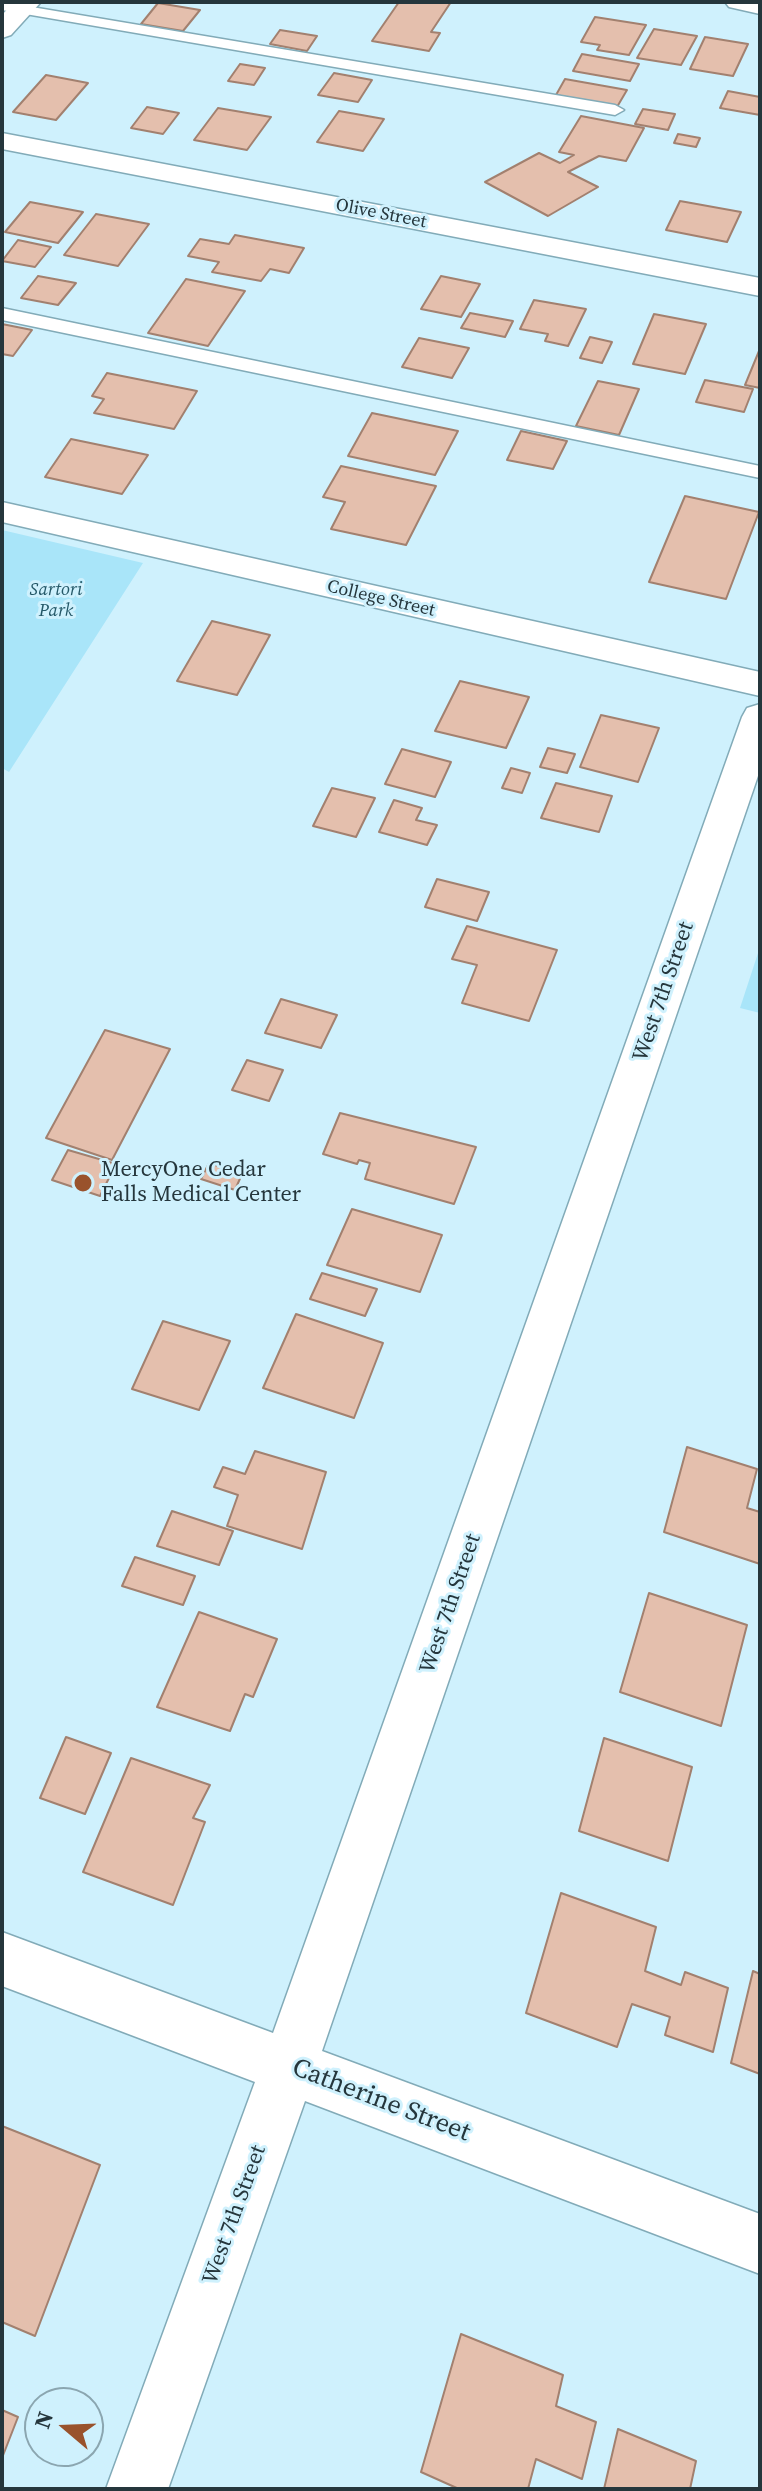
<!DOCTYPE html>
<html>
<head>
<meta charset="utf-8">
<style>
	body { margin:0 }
	#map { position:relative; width:762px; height:2491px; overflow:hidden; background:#cff1fd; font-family:"Source Serif 4",serif }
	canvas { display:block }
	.frame { position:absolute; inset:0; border:4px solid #25363c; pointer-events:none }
	.north { position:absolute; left:24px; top:2387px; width:80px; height:80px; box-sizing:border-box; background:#cff1fd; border:2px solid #8ba6b0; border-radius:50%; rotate:289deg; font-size:22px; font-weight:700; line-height:32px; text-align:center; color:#25363c }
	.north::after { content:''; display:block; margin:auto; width:28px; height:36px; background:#99522c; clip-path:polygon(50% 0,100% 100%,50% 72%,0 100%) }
</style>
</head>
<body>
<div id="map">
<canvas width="762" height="2491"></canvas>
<div class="frame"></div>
<div class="north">N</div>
</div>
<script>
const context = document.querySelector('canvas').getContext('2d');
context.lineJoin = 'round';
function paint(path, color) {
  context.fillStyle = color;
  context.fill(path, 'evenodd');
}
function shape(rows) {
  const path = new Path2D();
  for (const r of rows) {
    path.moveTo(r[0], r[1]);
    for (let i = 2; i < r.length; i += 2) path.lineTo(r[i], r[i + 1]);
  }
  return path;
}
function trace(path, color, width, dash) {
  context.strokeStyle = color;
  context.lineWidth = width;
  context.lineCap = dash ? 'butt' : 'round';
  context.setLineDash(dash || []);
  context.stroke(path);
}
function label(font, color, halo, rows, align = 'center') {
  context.font = font + ' "Source Serif 4",serif';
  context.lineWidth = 6;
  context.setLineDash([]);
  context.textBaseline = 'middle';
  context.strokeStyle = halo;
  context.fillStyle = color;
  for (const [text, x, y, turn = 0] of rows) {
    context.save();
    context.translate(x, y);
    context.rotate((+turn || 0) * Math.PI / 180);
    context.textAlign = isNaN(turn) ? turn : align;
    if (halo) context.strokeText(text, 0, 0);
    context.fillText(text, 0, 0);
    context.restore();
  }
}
paint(shape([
	[2,530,143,563,9,772,2,768],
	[760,947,760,1013,740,1008]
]), '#a9e5f9');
const building = shape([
	[399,2,451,2,431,32,440,33,429,51,372,41,399,2],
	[158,3,200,10,183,31,141,24,158,3],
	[595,17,646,25,629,55,597,50,600,45,581,42,595,17],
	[654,29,697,36,681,65,637,58,654,29],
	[280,30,317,36,307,51,270,44,280,30],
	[705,37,748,44,733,76,690,69,705,37],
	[582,54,639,64,630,81,573,71,582,54],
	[240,64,265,68,254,85,228,81,240,64],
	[334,73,372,80,358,102,318,95,334,73],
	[46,75,88,83,56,120,13,112,46,75],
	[565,79,627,90,617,107,556,95,565,79],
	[728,91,760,97,760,115,720,108,728,91],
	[147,107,179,113,163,134,131,128,147,107],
	[218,108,271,117,247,150,194,140,218,108],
	[643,109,675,114,668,130,635,124,643,109],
	[339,111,384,119,363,151,317,142,339,111],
	[581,116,644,128,626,161,599,156,568,172,598,187,548,216,485,182,539,153,560,163,574,155,559,152,581,116],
	[678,134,700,138,696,147,674,143,678,134],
	[680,201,741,212,727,242,666,230,680,201],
	[30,202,83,212,58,243,5,232,30,202],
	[96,214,149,224,118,266,64,255,96,214],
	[235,235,304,248,289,273,270,269,261,281,212,272,219,262,188,256,200,239,229,244,235,235],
	[18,240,51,247,35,267,2,261,18,240],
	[38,276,76,283,58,305,21,298,38,276],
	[441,276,480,284,461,317,421,309,441,276],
	[186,279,245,291,208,346,148,333,186,279],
	[534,300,586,309,568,346,545,341,548,334,520,329,534,300],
	[470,313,513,321,505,337,461,328,470,313],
	[654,314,706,324,685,374,633,364,654,314],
	[2,324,32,330,13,356,2,354,2,324],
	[590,337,612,342,602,363,580,358,590,337],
	[419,338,469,348,452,378,402,367,419,338],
	[759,351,760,351,760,388,745,385,759,351],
	[107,373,197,391,174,429,94,413,104,399,92,396,107,373],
	[705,380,753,389,744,412,696,402,705,380],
	[598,381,639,389,619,435,576,426,598,381],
	[372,413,458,431,435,475,348,456,372,413],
	[521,431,567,441,553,469,507,460,521,431],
	[71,439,148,455,122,494,45,477,71,439],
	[341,466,436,486,406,545,331,529,345,502,323,497,341,466],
	[685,496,759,512,726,599,649,582,685,496],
	[212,621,270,635,237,695,177,681,212,621],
	[460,681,529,697,506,748,435,731,460,681],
	[601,715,659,728,638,782,580,767,601,715],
	[548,748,575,754,567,773,540,767,548,748],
	[402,749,451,762,435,797,385,784,402,749],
	[511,768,530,773,522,793,502,788,511,768],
	[556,783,612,796,599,832,541,818,556,783],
	[332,788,375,798,356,837,313,826,332,788],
	[394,800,422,808,416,820,437,825,427,845,379,832,394,800],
	[437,879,489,892,477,921,425,907,437,879],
	[467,926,557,950,529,1021,462,1003,477,965,452,959,467,926],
	[281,999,337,1015,321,1048,265,1033,281,999],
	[105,1030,170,1049,112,1160,46,1138,105,1030],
	[247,1060,283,1070,269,1101,232,1090,247,1060],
	[340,1113,476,1147,454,1204,365,1179,370,1163,359,1160,357,1164,323,1154,340,1113],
	[68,1150,116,1164,100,1196,52,1180,68,1150],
	[209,1163,242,1174,235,1190,201,1179,209,1163],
	[352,1209,442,1235,420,1292,327,1265,352,1209],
	[322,1273,377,1289,365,1316,310,1299,322,1273],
	[296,1314,383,1343,354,1418,263,1388,296,1314],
	[163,1321,230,1341,199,1410,132,1389,163,1321],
	[687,1447,757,1469,747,1508,760,1512,760,1564,664,1532,687,1447],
	[255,1451,326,1472,302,1549,227,1526,238,1495,214,1487,223,1467,245,1474,255,1451],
	[172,1511,233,1531,219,1565,157,1546,172,1511],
	[135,1557,195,1576,183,1605,122,1586,135,1557],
	[649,1593,747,1625,721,1726,620,1692,649,1593],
	[199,1612,277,1639,253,1697,245,1694,230,1731,157,1707,199,1612],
	[66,1737,111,1753,85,1814,40,1798,66,1737],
	[604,1738,692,1767,668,1861,579,1831,604,1738],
	[131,1758,210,1785,193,1818,205,1822,173,1905,83,1872,131,1758],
	[561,1893,656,1927,645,1971,681,1985,685,1972,728,1988,713,2052,665,2035,670,2017,632,2004,617,2047,526,2013,561,1893],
	[753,1971,760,1974,760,2074,731,2063,753,1971],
	[2,2126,100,2165,35,2336,2,2322,2,2126],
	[461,2334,563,2375,556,2406,596,2422,582,2479,536,2459,528,2489,459,2489,421,2472,461,2334],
	[2,2410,18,2417,2,2458,2,2410],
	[618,2429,696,2461,690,2489,604,2489,618,2429]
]);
paint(building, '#e4bfad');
trace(building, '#a2806f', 2);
const lane = shape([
	[2,2,615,105,624,110,615,115,2,10,2,2],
	[2,308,760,466,760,478,2,320,2,308]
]);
const street = shape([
	[14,2,41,2,11,35,2,38,2,15,14,2],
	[725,2,760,2,760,14,729,7,725,2],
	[2,133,760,278,760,296,2,149,2,133],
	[760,704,760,770,322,2051,760,2214,760,2274,305,2101,168,2489,106,2489,255,2082,2,1986,2,1932,273,2033,742,717,747,708,760,704]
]);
const secondary = shape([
	[2,502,760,672,760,696,2,522,2,502]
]);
trace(lane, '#82abb8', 3);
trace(street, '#82abb8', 3);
trace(secondary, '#82abb8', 3);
paint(lane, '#fff');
paint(street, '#fff');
paint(secondary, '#fff');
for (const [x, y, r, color] of [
	[83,1183,10,"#99522c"]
]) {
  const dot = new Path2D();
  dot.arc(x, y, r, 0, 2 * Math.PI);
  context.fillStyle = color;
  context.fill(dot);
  trace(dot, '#cff1fd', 3);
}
label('18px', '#25363c', '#cff1fd', [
	["Olive Street",381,214,11],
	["College Street",381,599,13]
]);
label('italic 18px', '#245868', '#cff1fd', [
	["Sartori",56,590],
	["Park",56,611]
]);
label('22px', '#25363c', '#cff1fd', [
	["West 7th Street",664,992,-71],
	["West 7th Street",451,1604,-71],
	["West 7th Street",235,2215,-70]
]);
label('22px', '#25363c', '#cff1fd', [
	["MercyOne Cedar",101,1170],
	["Falls Medical Center",101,1195]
], 'left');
label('26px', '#25363c', '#cff1fd', [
	["Catherine Street",381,2101,21]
]);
</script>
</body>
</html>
